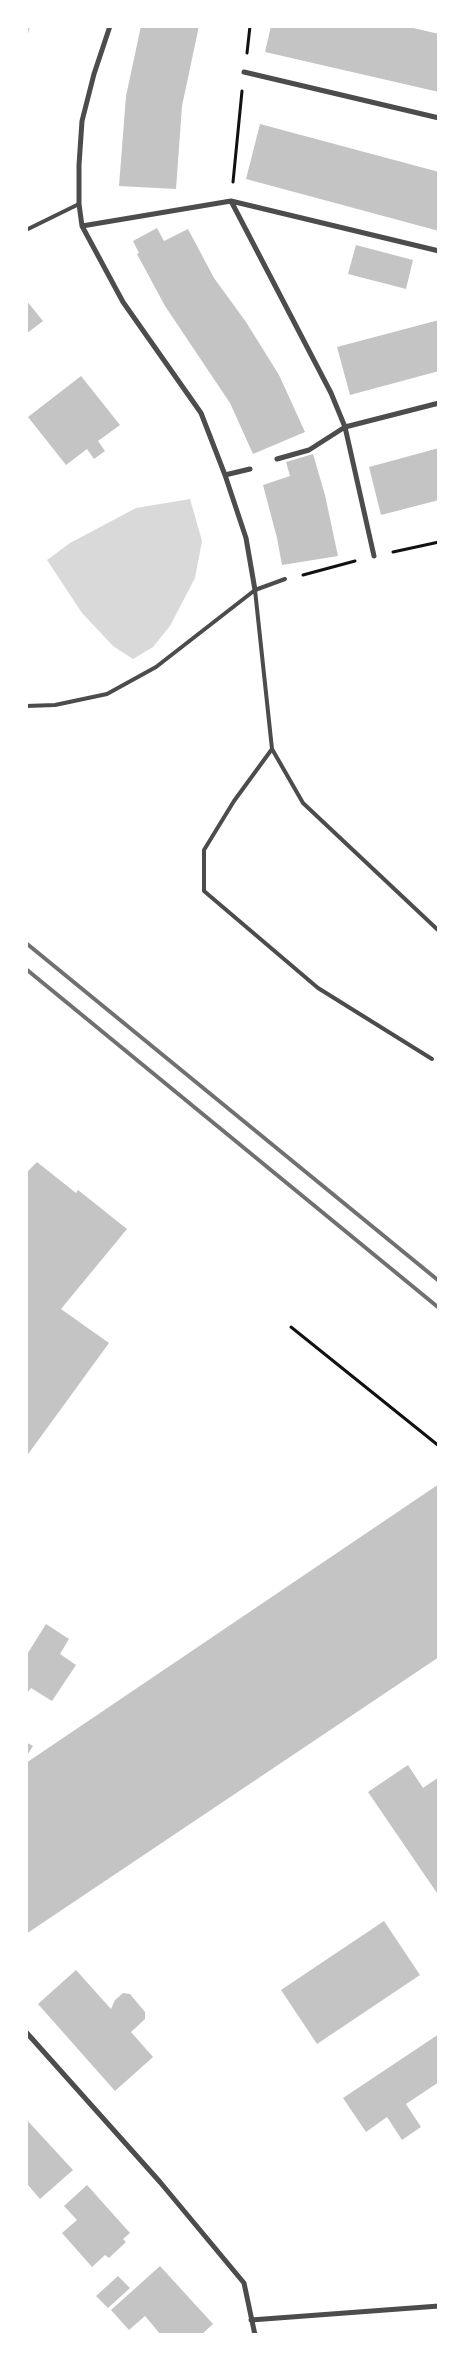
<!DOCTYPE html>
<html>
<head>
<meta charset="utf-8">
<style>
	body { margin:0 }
	#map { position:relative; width:465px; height:2361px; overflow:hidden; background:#fff; font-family:"Fira Sans Condensed",sans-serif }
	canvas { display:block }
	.frame { position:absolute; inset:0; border:28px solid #fff; pointer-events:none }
</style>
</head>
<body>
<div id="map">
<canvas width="465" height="2361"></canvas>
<div class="frame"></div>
</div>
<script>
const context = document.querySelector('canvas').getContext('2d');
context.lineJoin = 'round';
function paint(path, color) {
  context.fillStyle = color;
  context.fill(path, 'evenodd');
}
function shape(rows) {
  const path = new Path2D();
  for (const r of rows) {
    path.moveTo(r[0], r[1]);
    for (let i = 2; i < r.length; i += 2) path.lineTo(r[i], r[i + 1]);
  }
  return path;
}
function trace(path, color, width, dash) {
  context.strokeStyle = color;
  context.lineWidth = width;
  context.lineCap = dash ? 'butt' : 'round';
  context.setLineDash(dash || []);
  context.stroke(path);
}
paint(shape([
	[190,499,202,541,195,578,170,626,153,647,133,659,113,646,82,613,47,560,70,543,136,508]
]), '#d9d9d9');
paint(shape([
	[26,26,30,26,27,38,26,38],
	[141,26,199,26,182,106,176,189,119,186,126,96],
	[271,26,405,26,439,34,439,92,265,52],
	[260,124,439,172,439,231,246,179],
	[157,228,164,241,188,229,214,278,246,322,279,375,305,432,253,454,230,403,165,306,137,254,139,253,133,241],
	[356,245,413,260,406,289,348,274],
	[26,300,43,321,26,334],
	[439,320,439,371,350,395,337,347],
	[81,376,120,425,98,441,105,451,94,459,87,449,66,465,28,417],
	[439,448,439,500,381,515,369,467],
	[313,454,325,495,338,556,282,565,277,538,263,485,290,476,286,462],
	[37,1162,76,1193,78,1190,127,1229,61,1309,109,1343,26,1457,26,1173],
	[439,1484,439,1657,26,1934,26,1763],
	[46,1624,69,1639,60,1654,76,1665,52,1701,31,1688,28,1692,26,1690,26,1656],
	[26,1742,33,1746,26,1757],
	[408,1765,423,1788,439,1777,439,1896,368,1792],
	[384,1921,420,1975,317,2044,281,1990],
	[76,1970,111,2009,115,2000,123,1993,130,1994,145,2012,145,2019,131,2032,153,2057,115,2091,38,2004],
	[439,2034,439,2082,406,2104,421,2127,402,2140,387,2117,366,2132,343,2098],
	[26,2119,73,2170,40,2199,28,2185,26,2187],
	[87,2185,130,2233,123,2239,126,2242,109,2258,105,2255,92,2267,62,2233,77,2220,64,2206],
	[160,2266,213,2324,201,2335,161,2335,145,2316,129,2330,111,2310],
	[118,2276,130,2288,108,2308,96,2296]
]), '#c4c4c4');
trace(shape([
	[247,53,250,26],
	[233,182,242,91],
	[393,552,439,542],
	[303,575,355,561],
	[291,1327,439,1446]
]), '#111', 3);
trace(shape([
	[26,230,79,204],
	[255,590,272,749,303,803,439,931],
	[26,706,55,705,107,694,156,667,255,590,285,579],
	[272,749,234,801,204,850,204,891,318,988,432,1059]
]), '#4c4c4c', 4);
trace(shape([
	[110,26,94,74,82,121,79,165,79,204,82,226,123,302,201,413,225,475,246,538,255,590],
	[244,72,439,118],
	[231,201,331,393,345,427,309,450,277,459],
	[82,226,231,201,439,251],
	[225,475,250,469],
	[374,556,345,427,439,403],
	[26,2032,160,2182,244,2283,255,2335],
	[251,2320,439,2306]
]), '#4c4c4c', 5);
trace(shape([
	[26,943,439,1281],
	[26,969,439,1308]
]), '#707070', 4);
</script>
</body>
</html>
